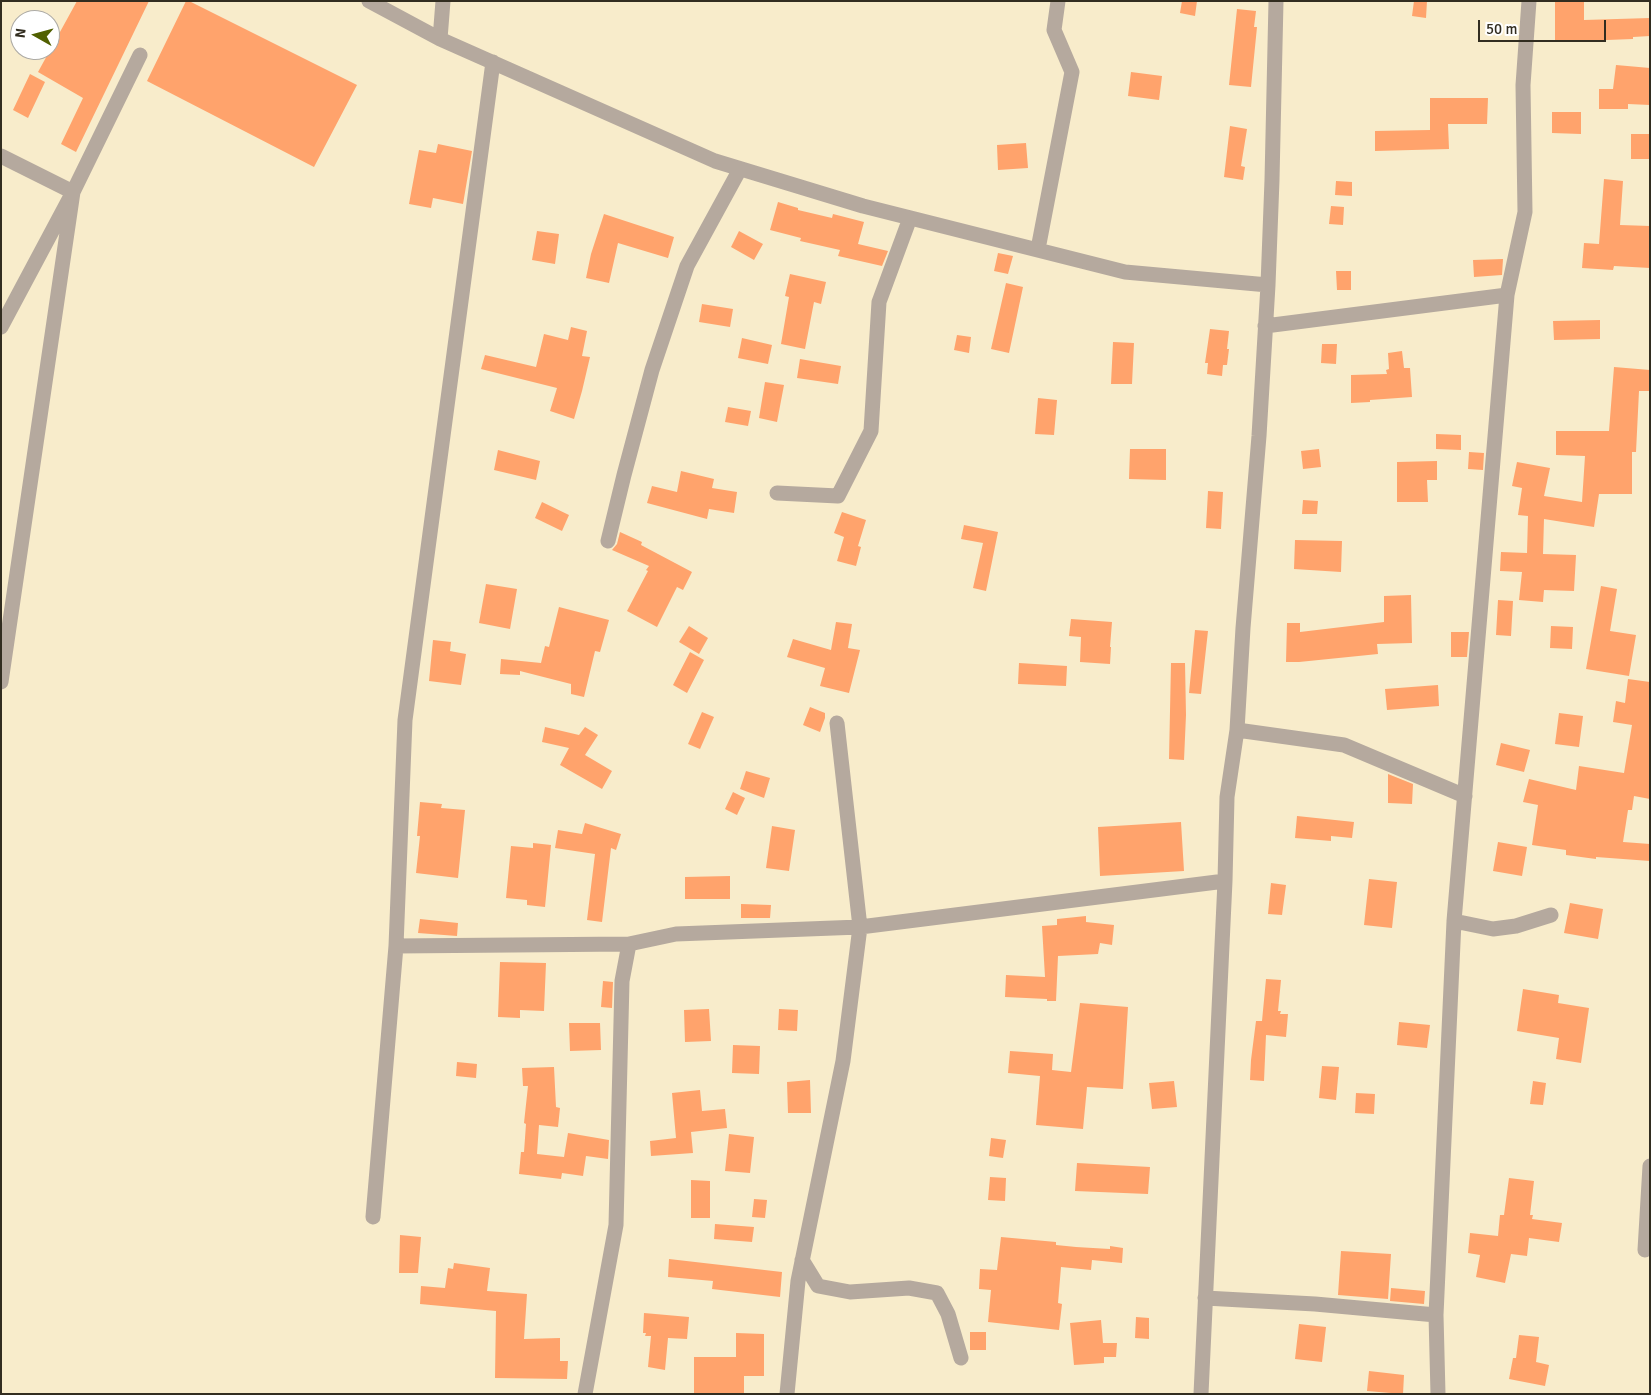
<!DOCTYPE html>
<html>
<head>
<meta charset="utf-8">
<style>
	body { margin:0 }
	#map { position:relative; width:1651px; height:1395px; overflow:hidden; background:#f8eccb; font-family:Signika,sans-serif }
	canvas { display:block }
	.frame { position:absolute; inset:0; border:2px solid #322d20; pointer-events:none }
	.north { position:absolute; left:10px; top:10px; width:50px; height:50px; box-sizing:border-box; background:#fff; border:1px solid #adaba6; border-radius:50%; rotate:277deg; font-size:14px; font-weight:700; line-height:20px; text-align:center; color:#322d20 }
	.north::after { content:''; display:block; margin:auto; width:18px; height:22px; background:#516001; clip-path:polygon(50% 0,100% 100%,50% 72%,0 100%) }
	.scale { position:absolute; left:1478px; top:20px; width:128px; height:22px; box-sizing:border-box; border:2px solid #322d20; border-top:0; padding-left:6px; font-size:15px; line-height:18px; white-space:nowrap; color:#322d20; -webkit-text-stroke:4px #fff; paint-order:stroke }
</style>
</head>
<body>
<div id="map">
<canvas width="1651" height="1395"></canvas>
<div class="frame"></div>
<div class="north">N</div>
<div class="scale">50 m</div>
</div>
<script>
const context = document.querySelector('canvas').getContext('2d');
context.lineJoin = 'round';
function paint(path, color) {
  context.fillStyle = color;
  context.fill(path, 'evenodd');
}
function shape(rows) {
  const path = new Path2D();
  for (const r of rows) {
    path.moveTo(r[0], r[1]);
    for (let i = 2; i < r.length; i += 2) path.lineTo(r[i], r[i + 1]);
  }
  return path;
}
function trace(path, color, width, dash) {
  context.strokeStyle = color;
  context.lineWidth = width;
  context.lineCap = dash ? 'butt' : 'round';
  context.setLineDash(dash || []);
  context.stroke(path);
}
paint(shape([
	[77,1,149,1,76,152,61,144,83,98,38,72],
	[186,1,189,1,357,85,314,167,147,81],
	[1182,1,1197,1,1195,16,1180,13],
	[1414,1,1427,1,1426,18,1412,16],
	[1555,1,1584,1,1584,20,1650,18,1650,36,1633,37,1633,39,1555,42],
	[1237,9,1256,11,1254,27,1257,27,1251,87,1229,85],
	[1616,65,1650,68,1650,105,1628,104,1628,109,1599,109,1599,89,1613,89],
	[1131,72,1162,76,1159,100,1128,96],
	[30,74,45,82,28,118,13,110],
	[1430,98,1488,98,1487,124,1448,124,1449,149,1375,151,1375,131,1430,130],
	[1552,112,1581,112,1581,134,1552,133],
	[1230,126,1247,129,1241,166,1245,167,1243,180,1224,177],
	[1631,134,1650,134,1650,159,1631,159],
	[1026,143,1028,168,998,170,997,145],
	[438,144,472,151,463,204,433,198,431,208,409,204,419,150,436,153],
	[1604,179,1623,181,1620,225,1650,226,1650,268,1614,266,1613,270,1582,268,1584,243,1599,244],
	[1336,181,1352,182,1352,196,1335,195],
	[778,202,798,208,798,210,832,218,833,214,864,222,858,244,888,251,882,266,838,256,840,250,800,241,801,238,770,230],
	[1331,206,1344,207,1343,225,1329,224],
	[604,214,674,237,668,258,618,243,609,283,586,278,591,254],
	[537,231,559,234,555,264,532,260],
	[739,231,763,244,754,260,731,247],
	[998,253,1013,256,1008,274,994,271],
	[1503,259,1502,275,1474,277,1473,260],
	[1336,271,1351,271,1351,290,1337,290],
	[790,274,826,282,821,304,814,302,805,349,781,344,789,297,785,296],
	[1006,283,1023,287,1009,353,991,349],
	[702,304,733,309,730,327,699,322],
	[1600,320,1600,339,1554,340,1553,321],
	[571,327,587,331,582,356,590,357,582,391,574,419,550,411,557,388,481,369,485,355,536,367,544,334,568,340],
	[1210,329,1229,331,1227,349,1229,349,1227,365,1223,365,1222,376,1207,374,1208,363,1205,363],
	[957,335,971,337,969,353,954,350],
	[742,338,772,345,768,364,738,358],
	[1113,342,1134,343,1132,384,1111,384],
	[1322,344,1337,344,1336,364,1321,363],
	[1402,351,1404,368,1410,368,1412,397,1370,400,1370,402,1351,403,1351,375,1387,374,1386,370,1389,369,1388,353],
	[800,359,841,366,838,384,797,378],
	[1614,367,1650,370,1650,391,1639,391,1636,452,1632,452,1632,494,1599,494,1594,527,1544,519,1543,554,1576,555,1574,591,1544,590,1543,602,1519,600,1522,572,1500,571,1501,552,1527,553,1528,516,1518,515,1522,488,1512,486,1517,462,1550,468,1544,496,1582,502,1585,456,1556,455,1556,431,1609,431],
	[765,382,784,385,777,422,759,418],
	[1038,398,1057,400,1054,435,1035,434],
	[728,407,751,411,748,426,725,422],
	[1436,434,1461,435,1461,450,1436,449],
	[1130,449,1166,449,1166,480,1129,479],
	[1319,449,1321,467,1303,469,1301,451],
	[498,450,540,461,536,480,494,470],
	[1469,452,1484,453,1483,470,1468,469],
	[1437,461,1437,480,1427,480,1428,502,1397,502,1397,462],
	[681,471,714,479,712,488,737,492,734,513,709,509,707,519,647,503,652,486,677,492],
	[1208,491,1223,492,1221,529,1206,528],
	[1303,500,1318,501,1317,514,1302,514],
	[542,502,569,515,562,531,535,518],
	[842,512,866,520,858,546,861,547,856,566,837,561,844,537,834,533],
	[964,525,998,532,986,591,973,588,983,543,961,539],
	[620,532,642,542,641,545,692,572,683,590,677,587,657,627,627,611,648,571,646,570,649,566,612,550,617,544],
	[1295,540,1342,541,1341,572,1294,569],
	[486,584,517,589,510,629,479,623],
	[1601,586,1617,589,1610,631,1636,635,1629,676,1586,669],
	[1411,595,1412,643,1377,644,1378,654,1299,662,1286,662,1287,623,1300,623,1300,632,1384,622,1384,596],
	[1498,600,1513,601,1511,636,1496,635],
	[559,607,609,620,600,652,595,651,584,697,571,694,571,684,520,671,520,675,500,674,501,659,541,663,545,646,549,647],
	[1071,619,1112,622,1110,647,1111,647,1110,664,1080,662,1081,637,1069,636],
	[836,622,852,624,848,648,860,650,849,693,820,686,825,668,787,657,793,639,831,650],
	[689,626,708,638,699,654,679,642],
	[1551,626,1573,627,1572,649,1550,648],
	[1195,630,1208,631,1201,694,1189,693],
	[1451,632,1469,632,1467,657,1451,657],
	[433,640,451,642,450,651,466,654,461,685,429,681],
	[690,652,704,660,687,693,673,685],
	[1019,663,1067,666,1066,686,1018,684],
	[1171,663,1185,663,1186,715,1184,760,1169,759],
	[1628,679,1650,682,1650,799,1634,796,1632,810,1628,810,1623,842,1650,844,1650,861,1596,857,1596,859,1566,855,1566,850,1532,845,1538,805,1523,802,1529,779,1576,790,1579,766,1624,773,1632,725,1613,722,1616,701,1625,703],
	[1438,685,1439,706,1387,710,1385,689],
	[810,707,825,713,825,718,820,732,803,725],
	[702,712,714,717,700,749,688,744],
	[1559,713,1583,716,1579,747,1555,744],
	[545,727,579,735,585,727,598,735,585,755,612,771,602,789,560,765,569,748,542,742],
	[1501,743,1530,750,1524,772,1496,765],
	[746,771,770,778,764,798,740,789],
	[1388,774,1413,784,1412,804,1388,803],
	[733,792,745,798,737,815,725,809],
	[420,802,442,804,441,808,465,810,458,878,416,873,420,836,417,836],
	[1297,816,1354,822,1352,838,1331,836,1331,841,1295,838],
	[1181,822,1184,871,1100,876,1098,827],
	[585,823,621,834,616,850,611,848,602,922,587,920,595,854,555,848,558,830,582,834],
	[772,826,795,830,789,871,766,868],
	[1498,842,1527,847,1522,876,1493,871],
	[533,843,551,845,545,907,527,905,527,900,506,898,511,846,533,848],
	[730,876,730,899,685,899,685,877],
	[1369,879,1397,882,1392,928,1364,925],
	[1271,883,1286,885,1282,915,1268,914],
	[1570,903,1603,909,1598,939,1564,933],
	[741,904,771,905,770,918,741,918],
	[1086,916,1086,922,1114,925,1112,945,1100,943,1098,954,1058,956,1056,1001,1047,1001,1047,999,1005,997,1006,975,1045,977,1042,926,1057,925,1057,919],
	[420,919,458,923,457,936,418,933],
	[500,962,546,963,544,1011,520,1010,520,1018,498,1017],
	[1266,979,1281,980,1278,1011,1281,1011,1280,1014,1288,1014,1286,1037,1266,1035,1264,1081,1250,1080,1251,1060,1256,1021,1262,1021],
	[603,981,613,982,612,1008,601,1007],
	[1523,989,1559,995,1558,1003,1589,1008,1581,1063,1556,1059,1559,1038,1517,1031],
	[1080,1003,1128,1007,1123,1089,1087,1087,1083,1129,1036,1125,1040,1076,1008,1073,1010,1051,1053,1054,1052,1070,1071,1072],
	[709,1009,711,1041,685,1042,684,1010],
	[779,1009,798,1010,797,1031,778,1030],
	[1399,1022,1430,1025,1427,1048,1397,1045],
	[569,1023,600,1023,601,1050,570,1051],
	[733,1045,760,1046,759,1074,732,1073],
	[457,1062,477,1064,476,1078,456,1076],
	[1322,1066,1339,1067,1336,1100,1319,1098],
	[554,1067,556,1107,560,1108,558,1127,539,1125,537,1154,564,1157,568,1133,609,1140,608,1159,586,1156,583,1176,562,1173,561,1179,519,1174,521,1152,524,1152,526,1124,524,1123,528,1086,523,1086,522,1068],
	[810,1080,811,1113,788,1113,787,1082],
	[1174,1081,1177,1107,1152,1109,1149,1083],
	[1533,1081,1546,1083,1543,1105,1530,1104],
	[700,1090,702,1111,725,1109,727,1128,691,1132,693,1153,651,1156,650,1141,676,1138,672,1093],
	[1356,1093,1375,1094,1374,1114,1355,1113],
	[729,1134,754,1137,750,1173,725,1171],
	[991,1138,1006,1140,1003,1158,989,1156],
	[1077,1163,1150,1167,1148,1194,1075,1191],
	[990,1177,1006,1178,1005,1201,988,1200],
	[1509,1178,1534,1181,1530,1215,1533,1215,1532,1219,1562,1223,1559,1242,1529,1238,1527,1256,1511,1254,1505,1283,1476,1277,1480,1255,1468,1253,1470,1233,1498,1236,1500,1215,1504,1215],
	[691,1180,710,1181,710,1218,691,1218],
	[754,1199,767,1200,765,1218,752,1217],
	[715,1224,754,1227,752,1242,714,1239],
	[400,1235,421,1237,418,1273,399,1273],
	[1001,1237,1056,1242,1056,1245,1076,1247,1110,1249,1110,1246,1123,1248,1122,1263,1092,1260,1091,1270,1061,1267,1058,1303,1062,1304,1059,1330,988,1322,991,1290,979,1289,980,1269,997,1270],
	[1341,1251,1391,1254,1388,1299,1338,1295],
	[669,1259,782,1272,780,1297,712,1289,713,1281,668,1277],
	[454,1263,490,1268,487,1291,527,1294,524,1339,560,1338,560,1361,568,1361,567,1379,495,1378,496,1311,420,1304,421,1286,445,1288,448,1268,453,1269],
	[1391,1288,1425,1291,1424,1304,1390,1301],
	[644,1313,689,1317,687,1339,668,1338,665,1370,648,1367,651,1336,645,1336,646,1333,643,1333],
	[1136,1317,1149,1318,1149,1339,1135,1338],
	[1101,1320,1103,1343,1117,1343,1116,1357,1104,1357,1104,1363,1074,1365,1070,1323],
	[1299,1324,1326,1327,1322,1362,1295,1359],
	[970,1332,986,1332,986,1350,970,1350],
	[736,1333,764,1334,764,1376,744,1376,744,1394,694,1394,694,1357,736,1357],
	[1519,1335,1539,1337,1536,1362,1549,1365,1545,1386,1509,1379,1513,1358,1516,1358],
	[1369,1371,1404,1375,1403,1394,1367,1391]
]), '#ffa36c');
trace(shape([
	[369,1,440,39,715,161,863,206,1125,272,1268,285],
	[440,39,443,1],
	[1,156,73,192,1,682],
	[1038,249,1072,72,1054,30,1058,1],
	[1265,326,1507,295],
	[1,327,73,192,140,55],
	[777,493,838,496,871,431,879,302,910,218],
	[608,541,624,475,652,370,687,266,740,169],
	[1237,730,1344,745,1465,796],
	[1454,921,1493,929,1516,926,1551,915],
	[396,946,405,720,493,62],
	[373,1217,396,946,629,944],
	[1645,1250,1650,1166],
	[802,1260,818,1286,850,1292,909,1288,937,1293,948,1314,961,1358],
	[1205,1298,1315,1304,1436,1315],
	[585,1394,616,1225,622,981,629,944,676,934,860,927,1225,881],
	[787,1394,798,1281,843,1061,860,927,837,723],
	[1201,1394,1225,881,1227,797,1237,730,1243,628,1259,436,1268,285,1272,180,1276,1],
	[1438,1394,1436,1315,1454,921,1507,295,1525,212,1523,85,1529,1]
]), '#b5a99e', 15);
</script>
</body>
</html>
